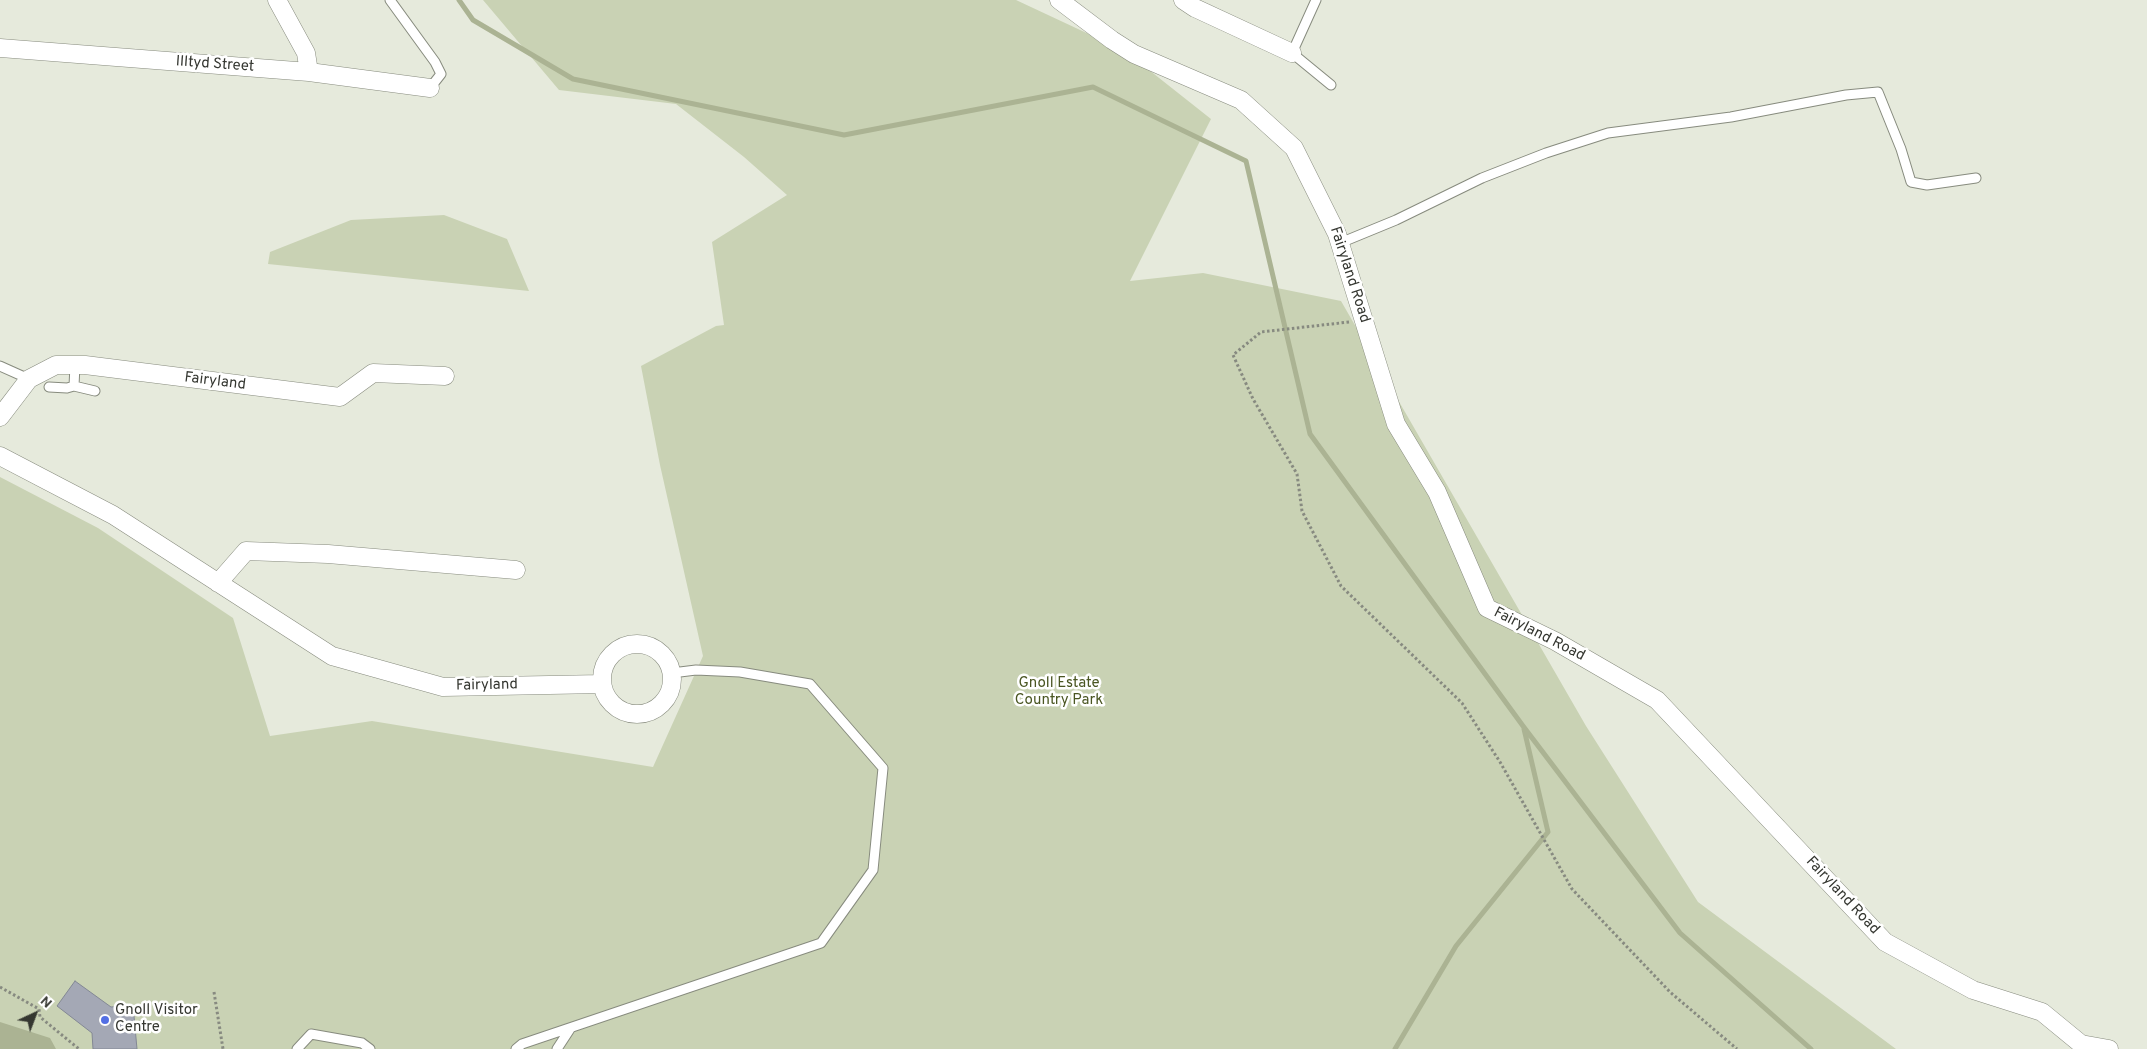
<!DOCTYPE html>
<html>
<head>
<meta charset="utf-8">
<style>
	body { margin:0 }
	#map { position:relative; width:2147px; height:1049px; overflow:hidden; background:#e6eadc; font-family:Overpass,sans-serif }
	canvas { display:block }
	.north { position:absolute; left:10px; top:989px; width:50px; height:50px; -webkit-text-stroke:4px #fff; paint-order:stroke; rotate:43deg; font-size:14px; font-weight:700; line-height:20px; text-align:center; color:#353731 }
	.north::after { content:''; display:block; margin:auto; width:18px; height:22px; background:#353731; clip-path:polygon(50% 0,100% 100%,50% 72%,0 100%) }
</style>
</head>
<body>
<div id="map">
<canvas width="2147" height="1049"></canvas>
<div class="north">N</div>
</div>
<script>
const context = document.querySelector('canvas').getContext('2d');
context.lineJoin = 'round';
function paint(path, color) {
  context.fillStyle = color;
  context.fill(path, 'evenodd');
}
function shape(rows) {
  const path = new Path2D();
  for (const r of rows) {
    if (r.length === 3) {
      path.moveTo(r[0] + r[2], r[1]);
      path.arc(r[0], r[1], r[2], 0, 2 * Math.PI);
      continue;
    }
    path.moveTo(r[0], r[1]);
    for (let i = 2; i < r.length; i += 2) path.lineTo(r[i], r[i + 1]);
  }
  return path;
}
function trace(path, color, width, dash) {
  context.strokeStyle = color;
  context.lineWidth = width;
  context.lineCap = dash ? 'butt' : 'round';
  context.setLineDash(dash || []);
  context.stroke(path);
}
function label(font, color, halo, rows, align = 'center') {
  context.font = font + ' Overpass,sans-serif';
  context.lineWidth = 5;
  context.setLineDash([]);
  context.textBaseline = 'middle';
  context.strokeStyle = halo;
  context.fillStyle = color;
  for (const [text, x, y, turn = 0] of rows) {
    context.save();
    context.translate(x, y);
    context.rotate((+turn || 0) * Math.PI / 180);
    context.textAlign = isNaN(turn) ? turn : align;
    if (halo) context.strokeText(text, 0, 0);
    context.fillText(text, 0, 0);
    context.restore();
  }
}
paint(shape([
	[483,0,1016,0,1125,51,1211,119,1130,281,1203,273,1341,301,1586,726,1698,902,1896,1049,0,1049,0,477,98,528,233,618,270,736,372,721,653,767,703,656,660,465,641,366,716,326,724,325,712,242,787,195,744,157,676,104,559,90],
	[444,215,507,239,529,291,268,264,270,252,351,220]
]), '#c9d2b4');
paint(shape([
	[0,1022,50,1038,56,1049,0,1049]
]), '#abb393');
trace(shape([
	[459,0,473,20,573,79,844,135,1093,87,1246,161,1310,434,1523,726,1680,933,1811,1049],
	[1395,1049,1456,946,1548,832,1524,729]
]), '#abb393', 5);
const building = shape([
	[75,981,111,1007,133,1005,137,1049,93,1049,92,1033,57,1006,75,981]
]);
paint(building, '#a4a8b5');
trace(building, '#838894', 1);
const service = shape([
	[390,0,435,62,441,74,430,88],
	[1316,0,1292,53,1331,85],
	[1340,243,1396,220,1482,178,1546,153,1608,133,1731,117,1846,95,1878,92,1901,149,1911,182,1927,185,1976,178],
	[0,366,29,379],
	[74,386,95,391],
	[49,387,67,388,74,386,75,365],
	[297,1049,311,1034,362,1043,370,1049],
	[516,1049,522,1044,821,943,873,870,883,768,810,684,740,672,696,670,672,673],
	[557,1049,570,1029]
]);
const minor = shape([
	[277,0,306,53,309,72],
	[1059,0,1112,40,1134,54,1241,100,1294,148,1337,234,1396,424,1437,492,1487,608,1555,641,1657,700,1885,942,1973,990,2042,1012,2081,1044,2109,1049],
	[1183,0,1195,8,1292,53],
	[0,48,309,72,430,88],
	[0,417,29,379,56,365,85,365,340,397,373,373,445,376],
	[0,456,113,515,332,656,443,687,602,684],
	[218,583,246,551,328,554,516,570],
	[637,679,35]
]);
trace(service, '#878b7e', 11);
trace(minor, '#878b7e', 19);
trace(shape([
	[1349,322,1261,332,1233,355,1253,399,1297,474,1302,511,1341,586,1462,703,1500,762,1572,889,1670,992,1737,1049],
	[0,987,39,1009,40,1017,79,1049],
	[214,992,223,1049]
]), '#878a80', 3, [2.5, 2.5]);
trace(service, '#fff', 9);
trace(minor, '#fff', 18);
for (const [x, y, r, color] of [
	[105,1020,5,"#536fe4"]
]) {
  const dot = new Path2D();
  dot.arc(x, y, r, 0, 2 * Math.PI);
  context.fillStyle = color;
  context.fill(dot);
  trace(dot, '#fff', 2);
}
label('15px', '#353731', '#fff', [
	["Illtyd Street",215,65,4],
	["Fairyland Road",1349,275,72],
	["Fairyland",215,382,7],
	["Fairyland Road",1539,635,27],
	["Fairyland",487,686,-1],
	["Fairyland Road",1842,896,47]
]);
label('15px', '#4a5622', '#fff', [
	["Gnoll Estate",1059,684],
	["Country Park",1059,701]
]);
label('15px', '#353731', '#fff', [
	["Gnoll Visitor",115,1011],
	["Centre",115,1028]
], 'left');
</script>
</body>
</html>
